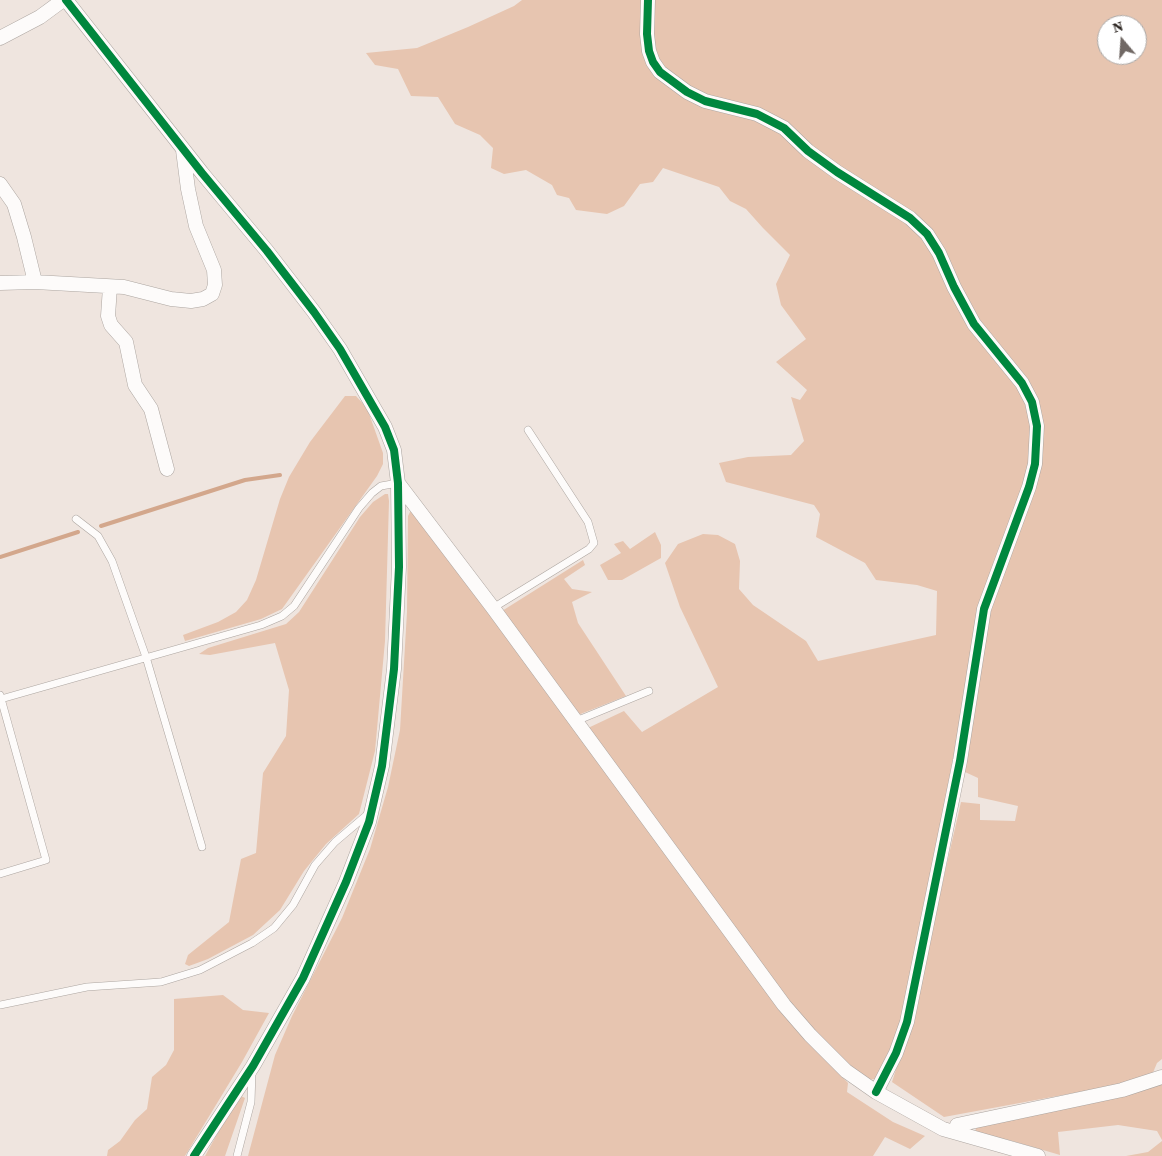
<!DOCTYPE html>
<html>
<head>
<meta charset="utf-8">
<style>
	body { margin:0 }
	#map { position:relative; width:1162px; height:1156px; overflow:hidden; background:#efe5df; font-family:"Source Serif 4",serif }
	canvas { display:block }
	.north { position:absolute; left:1097px; top:15px; width:50px; height:50px; box-sizing:border-box; background:#fff; border:1px solid #aba8a6; border-radius:50%; rotate:342deg; font-size:14px; font-weight:700; line-height:20px; text-align:center; color:#2c2521 }
	.north::after { content:''; display:block; margin:auto; width:18px; height:22px; background:#706864; clip-path:polygon(50% 0,100% 100%,50% 72%,0 100%) }
</style>
</head>
<body>
<div id="map">
<canvas width="1162" height="1156"></canvas>
<div class="north">N</div>
</div>
<script>
const context = document.querySelector('canvas').getContext('2d');
context.lineJoin = 'round';
function paint(path, color) {
  context.fillStyle = color;
  context.fill(path, 'evenodd');
}
function shape(rows) {
  const path = new Path2D();
  for (const r of rows) {
    path.moveTo(r[0], r[1]);
    for (let i = 2; i < r.length; i += 2) path.lineTo(r[i], r[i + 1]);
  }
  return path;
}
function trace(path, color, width, dash) {
  context.strokeStyle = color;
  context.lineWidth = width;
  context.lineCap = dash ? 'butt' : 'round';
  context.setLineDash(dash || []);
  context.stroke(path);
}
paint(shape([
	[522,0,644,0,650,64,732,114,770,125,923,235,1029,405,1032,427,1029,462,1023,487,980,600,954,754,903,1023,886,1070,876,1079,866,1080,858,1076,787,1001,588,728,624,711,642,732,718,687,680,607,665,563,678,544,703,534,718,535,735,544,740,561,739,589,753,605,806,641,818,661,936,635,937,591,917,585,876,580,865,563,816,537,820,514,814,505,726,482,719,463,748,457,791,455,804,441,791,397,800,400,807,390,776,362,806,339,781,305,776,284,790,255,763,228,746,209,730,201,719,187,663,168,653,182,640,184,624,206,607,214,576,210,569,198,557,195,552,185,526,170,504,174,491,168,493,148,480,135,455,124,438,97,411,96,398,69,375,65,366,53,417,48,468,27,514,6],
	[653,0,1162,0,1162,1059,1157,1063,1152,1075,1117,1085,944,1117,892,1082,910,1025,961,802,980,804,980,820,1015,821,1018,806,978,797,978,778,965,772,964,759,990,608,1041,426,977,322,944,254,802,141,707,98,664,68,654,49],
	[1107,25,1137,25,1137,55,1107,55],
	[345,396,356,396,367,408,383,453,383,464,377,476,282,609,261,619,185,641,183,635,218,622,236,612,247,600,256,580,280,499,289,477,310,442],
	[385,494,388,494,389,501,385,641,375,751,359,814,326,844,304,871,280,910,253,935,208,959,189,966,185,964,188,955,229,922,241,859,256,853,263,773,286,736,289,690,275,643,210,655,199,654,208,648,286,624,299,612,360,517,373,502],
	[410,512,413,512,796,1028,848,1083,847,1092,893,1122,925,1136,910,1149,885,1137,873,1156,248,1156,275,1055,292,1016,342,918,370,849,388,787,400,730,407,612,408,516],
	[655,532,661,545,661,558,622,580,608,580,600,565,621,553,614,544,623,541,630,549],
	[583,560,585,565,564,579,572,589,592,592,572,602,578,623,626,696,578,715,502,611],
	[223,995,243,1010,269,1013,242,1062,185,1156,107,1156,108,1150,120,1141,135,1120,147,1109,152,1077,166,1065,174,1050,174,999],
	[1162,1082,1162,1140,1157,1131,1118,1125,1058,1132,1060,1155,1009,1140,992,1138,975,1132,977,1125],
	[241,1096,245,1098,225,1156,205,1156,226,1118],
	[1162,1141,1162,1156,1126,1156,1148,1152]
]), '#e7c5b0');
trace(shape([
	[101,526,245,480,280,475],
	[0,557,78,532]
]), '#d3a78c', 4);
const lane = shape([
	[76,519,98,536,112,561,146,657,202,847],
	[493,608,589,549,594,543,588,522,528,430],
	[1,699,261,625,282,616,294,606,359,508,372,493,381,486,398,483],
	[576,721,649,691],
	[0,874,46,860,0,695],
	[0,1005,87,987,161,982,200,970,252,943,274,928,293,905,315,865,335,842,368,814],
	[237,1156,251,1102,252,1071]
]);
const street = shape([
	[66,0,202,173,267,251,314,312,340,349,385,427,394,450,398,483,399,567,394,669,382,766,369,822,346,882,303,978,253,1066,194,1156],
	[648,0,647,34,649,51,653,62,660,72,687,92,705,101,757,114,784,128,808,151,837,172,910,218,927,234,939,253,954,287,974,324,1022,383,1032,402,1037,426,1035,464,1029,487,984,609,960,761,907,1022,896,1053,876,1092],
	[0,38,40,17,63,0],
	[0,184,14,204,24,237,35,282],
	[0,283,35,282,124,287,171,299,191,301,203,299,212,294,215,285,214,270,196,226,188,189,183,150],
	[110,287,108,316,111,325,126,342,135,385,151,409,167,469],
	[398,483,493,608,784,1005,810,1035,846,1071,876,1092,943,1129,1038,1156],
	[957,1125,1122,1090,1162,1077]
]);
trace(lane, '#aca5a0', 8);
trace(street, '#aca5a0', 15);
trace(lane, '#fdfbfa', 7);
trace(street, '#fdfbfa', 14);
trace(shape([
	[66,0,202,173,267,251,314,312,340,349,385,427,394,450,398,483,399,567,394,669,382,766,369,822,346,882,303,978,253,1066,194,1156],
	[648,0,647,34,649,51,653,62,660,72,687,92,705,101,757,114,784,128,808,151,837,172,910,218,927,234,939,253,954,287,974,324,1022,383,1032,402,1037,426,1035,464,1029,487,984,609,960,761,907,1022,896,1053,876,1092]
]), '#00873e', 8);
</script>
</body>
</html>
